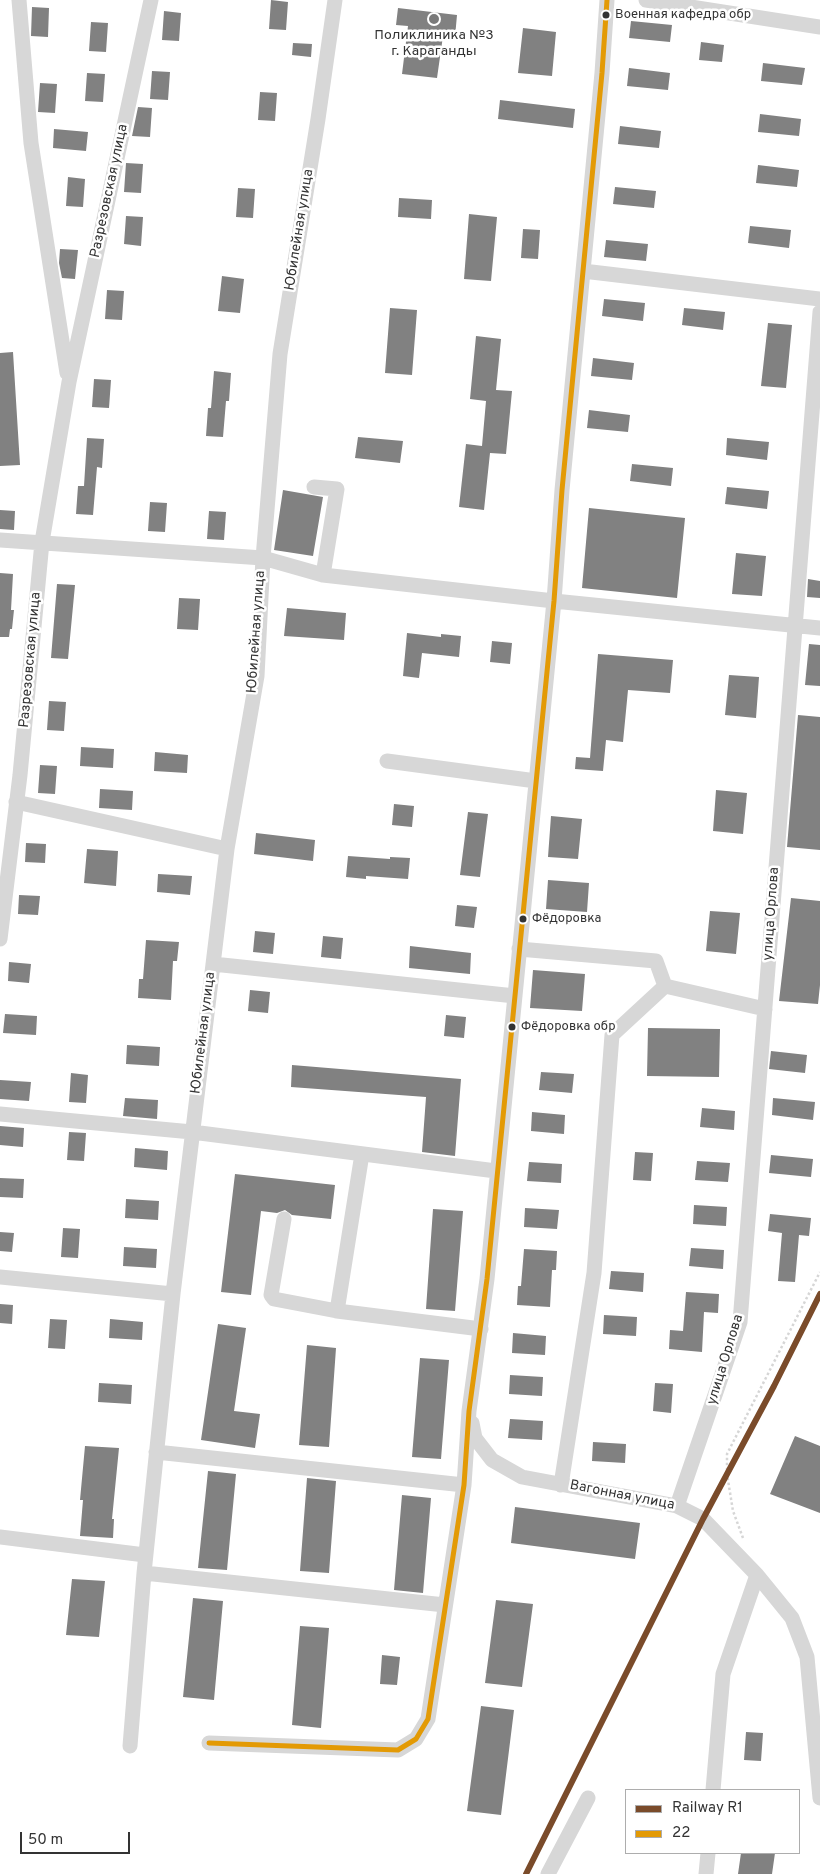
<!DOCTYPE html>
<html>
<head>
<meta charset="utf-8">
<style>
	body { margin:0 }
	#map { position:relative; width:820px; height:1874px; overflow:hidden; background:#fff; font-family:Overpass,sans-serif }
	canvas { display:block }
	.legend { position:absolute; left:625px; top:1789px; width:175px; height:65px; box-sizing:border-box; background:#fff; border:1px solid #adadad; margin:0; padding:6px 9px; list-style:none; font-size:15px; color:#333 }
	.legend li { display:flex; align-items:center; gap:10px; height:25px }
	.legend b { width:25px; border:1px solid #adadad }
	.scale { position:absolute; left:20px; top:1832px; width:110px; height:22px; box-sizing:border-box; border:2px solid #333; border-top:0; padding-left:6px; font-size:15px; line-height:18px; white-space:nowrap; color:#333; -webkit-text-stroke:4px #fff; paint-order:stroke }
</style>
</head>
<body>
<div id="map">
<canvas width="820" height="1874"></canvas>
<ul class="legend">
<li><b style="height:6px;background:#7a4b2a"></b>Railway R1</li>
<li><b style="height:6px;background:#e39a05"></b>22</li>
</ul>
<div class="scale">50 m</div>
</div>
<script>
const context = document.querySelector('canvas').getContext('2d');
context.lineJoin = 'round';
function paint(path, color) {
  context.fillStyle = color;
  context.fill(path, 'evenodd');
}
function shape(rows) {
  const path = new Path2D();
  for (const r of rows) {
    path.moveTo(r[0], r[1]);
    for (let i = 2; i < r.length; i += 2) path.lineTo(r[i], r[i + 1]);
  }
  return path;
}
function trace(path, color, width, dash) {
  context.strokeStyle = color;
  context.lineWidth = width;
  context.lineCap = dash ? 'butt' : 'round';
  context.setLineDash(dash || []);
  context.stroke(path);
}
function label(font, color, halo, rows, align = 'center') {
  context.font = font + ' Overpass,sans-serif';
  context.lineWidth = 5;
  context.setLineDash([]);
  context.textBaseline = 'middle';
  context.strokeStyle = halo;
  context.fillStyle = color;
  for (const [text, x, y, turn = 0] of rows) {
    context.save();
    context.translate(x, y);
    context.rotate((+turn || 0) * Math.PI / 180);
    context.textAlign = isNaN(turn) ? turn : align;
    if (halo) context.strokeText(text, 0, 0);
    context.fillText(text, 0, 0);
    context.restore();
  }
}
paint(shape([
	[271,0,288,2,286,30,269,29],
	[32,7,49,8,48,37,31,36],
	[398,8,457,15,455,37,443,36,437,78,402,74,408,26,396,25],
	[164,11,181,13,179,41,162,40],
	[631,21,672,25,670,42,629,38],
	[91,22,108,23,106,52,89,51],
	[523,28,556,32,552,76,518,73],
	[701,42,724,45,722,62,699,60],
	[293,43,312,44,311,57,292,55],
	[763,63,805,68,802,85,761,81],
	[629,68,670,73,668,90,627,86],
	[152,71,170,72,168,100,150,99],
	[87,73,105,74,103,102,85,101],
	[40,83,57,84,55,113,38,112],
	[260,92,277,93,275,121,258,120],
	[500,100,575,109,573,128,498,119],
	[138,107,152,108,150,137,132,136],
	[760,114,801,119,799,136,758,132],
	[620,126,661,131,659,148,618,144],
	[54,129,88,132,86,151,53,148],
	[126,163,143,164,141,193,124,192],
	[758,165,799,170,797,187,756,183],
	[68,177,85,179,83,207,66,206],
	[615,187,656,191,654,208,613,204],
	[238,188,255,189,253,218,236,217],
	[399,198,432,200,431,219,398,217],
	[469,214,497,217,491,281,464,279],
	[126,216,143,217,141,246,124,244],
	[750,226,791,230,789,248,748,243],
	[523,229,540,230,538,259,521,258],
	[606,240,648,244,646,261,604,257],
	[60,249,78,250,75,279,62,278,59,263],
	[222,276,244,279,240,313,218,311],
	[107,290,124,291,122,320,105,319],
	[604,299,645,303,643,321,602,316],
	[390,308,417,310,412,375,385,373],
	[684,308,725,312,723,330,682,325],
	[768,323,792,325,786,388,761,386],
	[476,336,501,339,496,390,512,391,506,454,490,453,484,510,459,507,466,444,482,446,486,401,470,399],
	[13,352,20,465,0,466,0,353],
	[593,358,634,363,632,380,591,376],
	[214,371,231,373,229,401,226,401,223,437,206,436,208,408,211,408],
	[94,379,111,380,109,408,92,407],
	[589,410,630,415,628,432,587,428],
	[358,437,403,441,400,463,355,458],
	[87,438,104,439,102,468,97,467,93,515,76,514,78,486,84,486],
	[727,438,769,442,767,460,726,455],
	[632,464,673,468,671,486,630,481],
	[727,487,769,491,767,509,725,504],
	[283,490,323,497,313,556,274,550],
	[150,502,167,503,165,532,148,531],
	[589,508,685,518,677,598,582,588],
	[0,510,15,511,14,530,0,529],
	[209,511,226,512,224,540,207,539],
	[736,553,766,556,762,596,732,594],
	[0,573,13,574,11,610,14,610,12,629,10,629,9,637,0,637],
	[808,579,820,581,820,598,807,597],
	[57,584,75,585,68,659,51,658],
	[179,598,200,599,198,630,177,629],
	[287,608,346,613,344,640,284,636],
	[407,633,441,637,441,634,461,636,459,657,422,653,419,678,403,676],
	[492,641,512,643,510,664,490,662],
	[809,644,820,645,820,686,805,685],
	[598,654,673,660,670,693,628,690,623,742,606,740,603,771,575,769,576,757,590,758],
	[729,675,759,677,756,718,725,715],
	[49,701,66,702,64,731,47,730],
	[798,715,820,717,820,850,787,847],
	[81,747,114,749,113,768,80,766],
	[155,752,188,755,187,773,154,771],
	[40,765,57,766,55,794,38,793],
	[100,789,133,791,132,810,99,808],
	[716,790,747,793,743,834,713,831],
	[394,804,414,806,412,827,392,825],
	[468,812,488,814,480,877,460,875],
	[551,816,582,819,578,859,548,857],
	[256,833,315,840,313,861,254,854],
	[26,843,46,844,45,863,25,862],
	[87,849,118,851,116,886,84,883],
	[348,856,390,859,390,857,410,858,408,879,366,876,366,879,346,877],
	[158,874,192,876,190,895,157,892],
	[548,880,589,883,587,912,546,909],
	[19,895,40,896,38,915,18,914],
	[791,898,820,901,820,985,818,1004,779,1001],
	[457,905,477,907,474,928,455,926],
	[710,911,740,913,736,954,706,951],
	[255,931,275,933,273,954,253,952],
	[323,936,343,938,341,959,321,957],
	[146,940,179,942,177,961,173,961,171,1000,138,998,139,979,143,979],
	[410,946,471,953,470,974,409,968],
	[9,962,31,964,29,983,8,981],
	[533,970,585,974,582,1011,530,1008],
	[250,990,270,992,268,1013,248,1011],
	[5,1014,37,1016,36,1035,3,1033],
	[446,1015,466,1017,464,1038,444,1036],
	[648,1028,720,1029,719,1077,647,1076],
	[127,1045,160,1047,159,1066,126,1064],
	[771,1051,807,1055,805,1073,769,1069],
	[292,1065,461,1079,455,1156,422,1152,426,1097,291,1087],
	[541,1072,574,1074,572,1093,539,1090],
	[71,1073,88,1075,86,1103,69,1102],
	[0,1080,31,1082,29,1101,0,1099],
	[125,1098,158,1100,157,1119,123,1116],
	[773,1098,815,1102,813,1120,772,1115],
	[702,1108,735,1111,734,1130,700,1127],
	[532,1112,565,1115,564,1134,531,1131],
	[0,1126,24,1128,23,1147,0,1145],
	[69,1132,86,1133,84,1161,67,1160],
	[135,1148,168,1151,167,1170,134,1167],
	[635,1152,653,1153,651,1181,633,1180],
	[771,1155,813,1159,811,1177,769,1173],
	[697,1161,730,1163,728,1182,695,1180],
	[529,1162,562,1164,561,1183,527,1181],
	[235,1174,335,1185,331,1219,292,1215,285,1210,277,1213,261,1211,251,1295,221,1292],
	[0,1178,24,1179,23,1198,0,1197],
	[126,1199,159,1201,158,1220,125,1218],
	[694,1205,727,1207,726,1226,693,1224],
	[525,1208,559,1210,557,1229,524,1227],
	[433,1209,463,1211,455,1311,426,1309],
	[770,1214,811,1218,809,1236,799,1235,795,1282,778,1281,782,1233,768,1231],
	[63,1228,80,1229,78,1258,61,1257],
	[0,1232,14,1233,12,1252,0,1251],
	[124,1247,157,1249,156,1268,123,1266],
	[691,1248,724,1250,723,1269,689,1266],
	[524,1249,557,1251,556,1270,552,1270,550,1307,517,1305,518,1286,521,1286],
	[611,1271,644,1273,643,1292,609,1289],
	[686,1292,719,1294,718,1313,704,1312,702,1352,669,1349,670,1330,683,1331],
	[0,1304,13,1305,12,1324,0,1323],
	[604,1315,637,1317,636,1336,603,1334],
	[50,1319,67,1320,65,1349,48,1348],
	[110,1319,143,1322,142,1340,109,1338],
	[218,1324,246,1328,234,1411,260,1414,255,1448,201,1440],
	[513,1333,546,1336,545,1355,512,1353],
	[307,1345,336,1348,329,1447,299,1445],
	[420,1358,449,1360,441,1459,412,1457],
	[510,1375,543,1377,542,1396,509,1394],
	[99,1383,132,1385,131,1404,98,1402],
	[655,1383,673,1384,671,1413,653,1411],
	[510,1419,543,1421,542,1440,508,1438],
	[795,1436,820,1446,820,1513,770,1494],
	[593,1442,626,1444,625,1463,592,1461],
	[85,1446,119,1448,112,1519,114,1519,113,1538,80,1536,83,1500,80,1500],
	[208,1471,236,1474,227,1570,198,1568],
	[307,1478,336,1481,329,1573,300,1571],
	[402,1495,431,1498,423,1593,394,1590],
	[515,1507,640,1523,635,1559,511,1543],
	[72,1579,105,1581,99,1637,66,1635],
	[193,1598,223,1601,214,1700,183,1697],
	[496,1600,533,1604,522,1687,485,1683],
	[300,1626,329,1628,321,1728,292,1725],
	[382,1655,400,1657,397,1685,380,1684],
	[481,1706,514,1710,501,1815,467,1811],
	[746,1732,763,1733,761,1761,744,1760],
	[741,1853,775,1853,772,1874,738,1874]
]), '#818181');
trace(shape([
	[743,1538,733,1511,727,1474,727,1454,820,1272]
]), '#d6d6d6', 2.5, [2.5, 2.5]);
trace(shape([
	[19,0,31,143,67,373],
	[646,0,820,27],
	[583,271,820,299],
	[314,487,337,489,323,575],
	[0,540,263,558,323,575,554,601,820,628],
	[387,761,536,781],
	[16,802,227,849],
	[0,939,20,775,42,542,69,382,151,0],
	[519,949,656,961,665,986,765,1009],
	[213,964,515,996],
	[0,1114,192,1132,496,1171],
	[284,1219,271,1295,274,1299,337,1311,481,1329],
	[0,1277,173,1294],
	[337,1311,362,1154],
	[472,1423,475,1438,492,1460,522,1477,677,1506,703,1519,757,1575,792,1618,807,1657,820,1798],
	[156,1452,464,1485],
	[561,1485,594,1273,612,1035,665,986],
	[677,1506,740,1322,820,312],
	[0,1537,145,1555],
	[144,1573,445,1605],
	[209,1743,398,1750,416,1739,428,1719,464,1485,469,1411,487,1279,554,601,562,490,602,73,607,0],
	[130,1746,144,1573,173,1294,227,849,257,676,263,558,280,354,318,119,335,0],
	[713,1790,723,1674,757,1575],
	[548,1874,588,1798],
	[706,1874,708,1853]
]), '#d7d7d7', 15);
trace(shape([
	[209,1743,398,1750,416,1739,428,1719,464,1485,469,1411,487,1279,554,601,562,490,602,73,607,0]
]), '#e39a05', 5);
trace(shape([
	[526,1874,703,1519,774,1386,820,1294]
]), '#7a4b2a', 6);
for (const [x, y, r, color] of [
	[606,15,4.5,"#333"],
	[434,19,6,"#7a7a7a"],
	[523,919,4.5,"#333"],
	[512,1027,4.5,"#333"]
]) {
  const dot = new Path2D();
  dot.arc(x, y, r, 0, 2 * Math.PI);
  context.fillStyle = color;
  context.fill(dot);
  trace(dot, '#fff', 2);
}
label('13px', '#333', '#fff', [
	["Военная кафедра обр",615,15],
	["Фёдоровка",532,919],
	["Фёдоровка обр",521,1027]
], 'left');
label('14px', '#333', '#fff', [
	["Поликлиника №3",434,36],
	["г. Караганды",434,52]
]);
label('14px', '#333', '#fff', [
	["Разрезовская улица",110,191,-78],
	["Юбилейная улица",300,230,-81],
	["Юбилейная улица",257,632,-86],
	["Разрезовская улица",31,660,-85],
	["улица Орлова",772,914,-86],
	["Юбилейная улица",204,1033,-83],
	["улица Орлова",726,1360,-73],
	["Вагонная улица",622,1496,11]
]);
</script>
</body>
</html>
